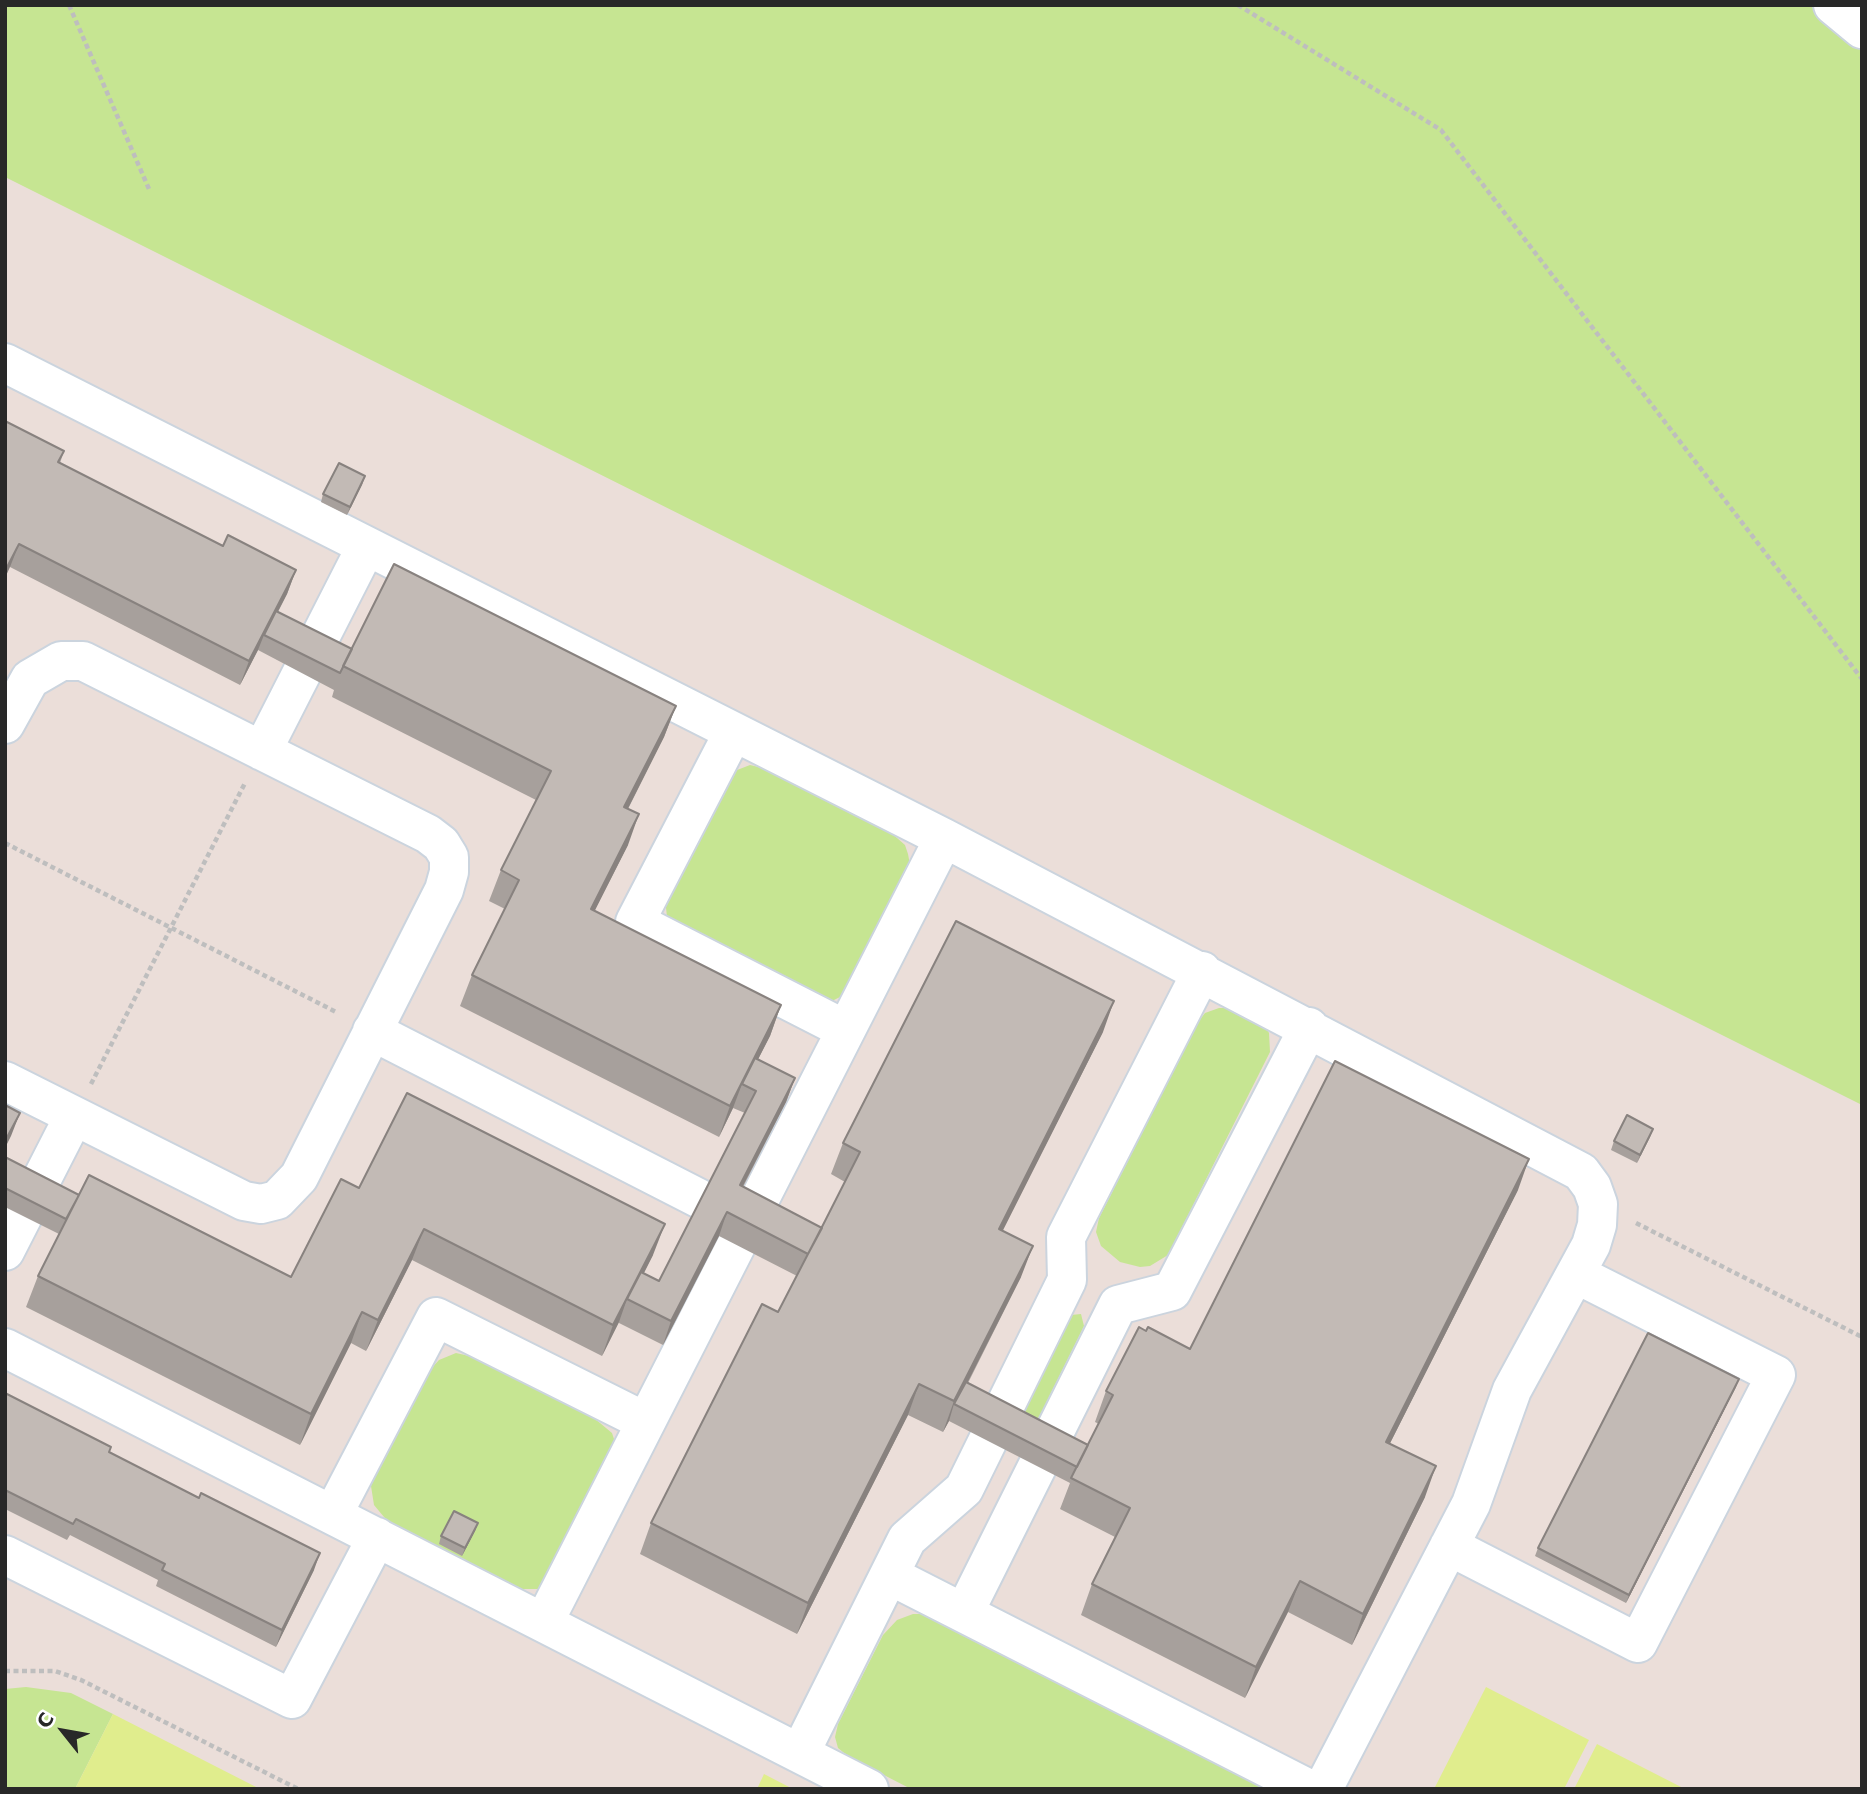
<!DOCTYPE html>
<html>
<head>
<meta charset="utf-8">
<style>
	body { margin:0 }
	#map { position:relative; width:1867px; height:1794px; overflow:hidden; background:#ebded9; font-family:"DejaVu Sans",sans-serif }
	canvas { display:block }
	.frame { position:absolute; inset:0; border:7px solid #282828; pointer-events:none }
	.north { position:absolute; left:28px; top:1696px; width:70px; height:70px; -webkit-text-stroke:5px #fff; paint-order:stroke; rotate:301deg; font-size:19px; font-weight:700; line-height:28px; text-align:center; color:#282828 }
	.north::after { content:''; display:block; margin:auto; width:24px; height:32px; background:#282828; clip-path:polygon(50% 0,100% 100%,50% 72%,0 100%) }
</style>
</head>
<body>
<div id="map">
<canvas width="1867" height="1794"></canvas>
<div class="frame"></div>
<div class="north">С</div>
</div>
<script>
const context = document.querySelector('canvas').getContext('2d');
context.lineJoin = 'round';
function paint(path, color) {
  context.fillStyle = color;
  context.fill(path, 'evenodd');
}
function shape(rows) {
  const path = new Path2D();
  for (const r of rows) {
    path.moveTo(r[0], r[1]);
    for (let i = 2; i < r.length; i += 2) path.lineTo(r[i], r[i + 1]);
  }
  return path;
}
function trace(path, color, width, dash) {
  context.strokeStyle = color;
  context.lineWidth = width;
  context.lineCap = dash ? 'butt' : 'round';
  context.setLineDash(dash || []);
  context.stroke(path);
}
paint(shape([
	[5,5,1862,5,1862,1105,5,177],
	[750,765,771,770,888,830,905,845,908,854,910,865,842,996,832,1001,824,1003,667,917,665,898,732,772],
	[1219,1008,1228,1008,1264,1024,1269,1033,1270,1052,1168,1255,1150,1266,1140,1267,1120,1262,1101,1246,1096,1232,1099,1218,1198,1022,1205,1013],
	[1081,1314,1084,1326,1036,1424,1018,1423,1071,1315],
	[456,1353,478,1358,594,1418,612,1433,615,1442,548,1584,539,1589,519,1589,389,1523,374,1505,371,1486,375,1475,429,1371,439,1360],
	[913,1614,925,1614,1275,1789,911,1789,849,1757,838,1748,835,1737,838,1724,883,1635,897,1620],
	[26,1687,71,1693,113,1714,75,1789,5,1789,5,1689]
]), '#c6e592');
paint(shape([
	[1486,1687,1589,1740,1564,1789,1434,1789],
	[113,1714,260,1789,75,1789],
	[1597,1744,1685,1789,1574,1789],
	[764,1774,793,1789,757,1789]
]), '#e0ed8d');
const minor = shape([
	[1833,5,1862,29],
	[5,363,944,838,1581,1172,1592,1187,1598,1204,1597,1225,1591,1245,1512,1390,1471,1504,1323,1789],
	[5,724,30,679,61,661,83,661,428,834,441,844,449,857,449,872,444,890,299,1177,277,1200,261,1204,244,1201,5,1081],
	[733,733,635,922,846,1030],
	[262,751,366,547],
	[372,1031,747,1223],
	[5,1251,74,1116],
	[5,1348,869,1789],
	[333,1514,436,1317,646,1422],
	[1449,1546,1638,1643,1776,1375,1576,1274],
	[5,1555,292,1699,377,1537],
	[889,1575,907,1539,964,1489,1067,1280,1066,1237,1202,971],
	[964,1613,1118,1305,1172,1291,1309,1027],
	[544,1622,944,838],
	[800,1753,889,1575,1309,1789]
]);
trace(minor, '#cbd4de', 42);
trace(shape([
	[69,5,149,189],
	[1238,5,1441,130,1862,679],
	[5,843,338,1013],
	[91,1084,245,783],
	[1636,1223,1862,1337],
	[5,1671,55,1671,81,1680,298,1789]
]), '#bebebe', 4.5, [5, 3.5]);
trace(minor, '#fff', 38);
paint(shape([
	[5,421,64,451,60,463,223,546,296,570,287,594,278,612,352,649,676,706,664,737,628,809,628,845,594,911,781,1005,770,1036,758,1059,795,1078,786,1102,743,1187,822,1228,845,1182,831,1174,843,1143,1103,1032,1002,1230,1021,1277,968,1383,1088,1445,1099,1424,1095,1422,1106,1391,1146,1331,1190,1349,1518,1190,1390,1443,1425,1497,1352,1645,1288,1612,1245,1698,1081,1615,1092,1584,1115,1537,1060,1509,1070,1483,949,1421,943,1432,908,1415,797,1634,640,1554,651,1523,778,1312,797,1276,719,1236,663,1345,619,1323,619,1322,602,1356,412,1260,366,1351,351,1343,300,1445,26,1307,38,1276,59,1234,5,1207,5,1157,79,1195,291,1277,359,1188,653,1255,644,1273,659,1281,745,1113,733,1108,719,1137,460,1006,472,975,505,909,489,901,501,870,536,800,332,697,334,690,258,650,240,685,10,567],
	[365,476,347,515,321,502,323,494],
	[1653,1129,1637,1163,1611,1150,1614,1141],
	[1736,1387,1626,1603,1535,1556,1538,1548],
	[5,1393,314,1570,276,1647,156,1586,158,1580,70,1535,67,1540,5,1509],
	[478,1523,475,1531,462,1556,439,1544,441,1536]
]), '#a7a09c');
paint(shape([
	[365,476,362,485,347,515,350,507],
	[19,544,10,567,5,578,5,571],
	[296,570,287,594,265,636,264,635,258,650,240,685,249,661],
	[676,706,664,737,613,838,624,807],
	[639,814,628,845,580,940,591,909],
	[1114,1001,1103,1032,988,1260,999,1229],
	[781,1005,770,1036,745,1085,742,1084,733,1108,719,1137,730,1106],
	[795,1078,786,1102,731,1209,740,1185],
	[20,1113,11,1136,5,1148,5,1141],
	[1653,1129,1650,1137,1637,1163,1640,1155],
	[1529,1159,1518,1190,1375,1473,1386,1442],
	[727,1212,719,1236,663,1345,671,1321],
	[665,1224,653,1255,630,1300,627,1299,619,1322,602,1356,613,1325],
	[424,1229,412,1260,366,1351,378,1320],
	[1033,1246,1021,1277,956,1405,954,1404,949,1421,943,1432,954,1401],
	[362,1312,351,1343,300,1445,311,1414],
	[1739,1379,1736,1387,1626,1603,1629,1595],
	[919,1384,908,1415,797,1634,808,1603],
	[1436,1466,1425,1497,1352,1645,1363,1614],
	[478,1523,475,1531,462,1556,465,1548],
	[320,1553,314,1570,276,1647,282,1630],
	[1300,1581,1288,1612,1245,1698,1256,1667]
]), '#88827f');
const building = shape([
	[5,421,64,451,58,462,223,546,228,535,296,570,249,661,19,544,5,571,5,421],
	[339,463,365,476,350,507,323,494,339,463],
	[394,564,676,706,624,807,639,814,591,909,781,1005,730,1106,472,975,519,880,501,870,551,771,343,666,394,564],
	[276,611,352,649,340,673,264,635,276,611],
	[956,921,1114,1001,999,1229,1033,1246,954,1401,919,1384,808,1603,651,1523,762,1304,778,1312,825,1221,860,1152,843,1143,956,921],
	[755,1058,795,1078,740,1185,822,1228,808,1254,727,1212,671,1321,627,1299,641,1272,659,1281,756,1091,742,1084,755,1058],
	[1335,1061,1529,1159,1386,1442,1436,1466,1363,1614,1300,1581,1256,1667,1092,1584,1130,1508,1071,1478,1113,1395,1106,1391,1139,1327,1146,1331,1148,1327,1190,1349,1335,1061],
	[407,1093,665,1224,613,1325,424,1229,378,1320,362,1312,311,1414,38,1276,89,1175,291,1277,341,1179,359,1188,407,1093],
	[5,1105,20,1113,5,1141,5,1105],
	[1627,1115,1653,1129,1640,1155,1614,1141,1627,1115],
	[5,1157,79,1195,66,1219,5,1188,5,1157],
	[1648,1333,1739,1379,1629,1595,1538,1548,1648,1333],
	[966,1382,1088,1445,1077,1467,954,1404,966,1382],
	[5,1393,111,1447,109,1452,199,1498,201,1493,320,1553,282,1630,162,1570,165,1564,76,1519,73,1524,5,1490,5,1393],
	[454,1511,478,1523,465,1548,441,1536,454,1511]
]);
paint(building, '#c2bab5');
trace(building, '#88827f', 2);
</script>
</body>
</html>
